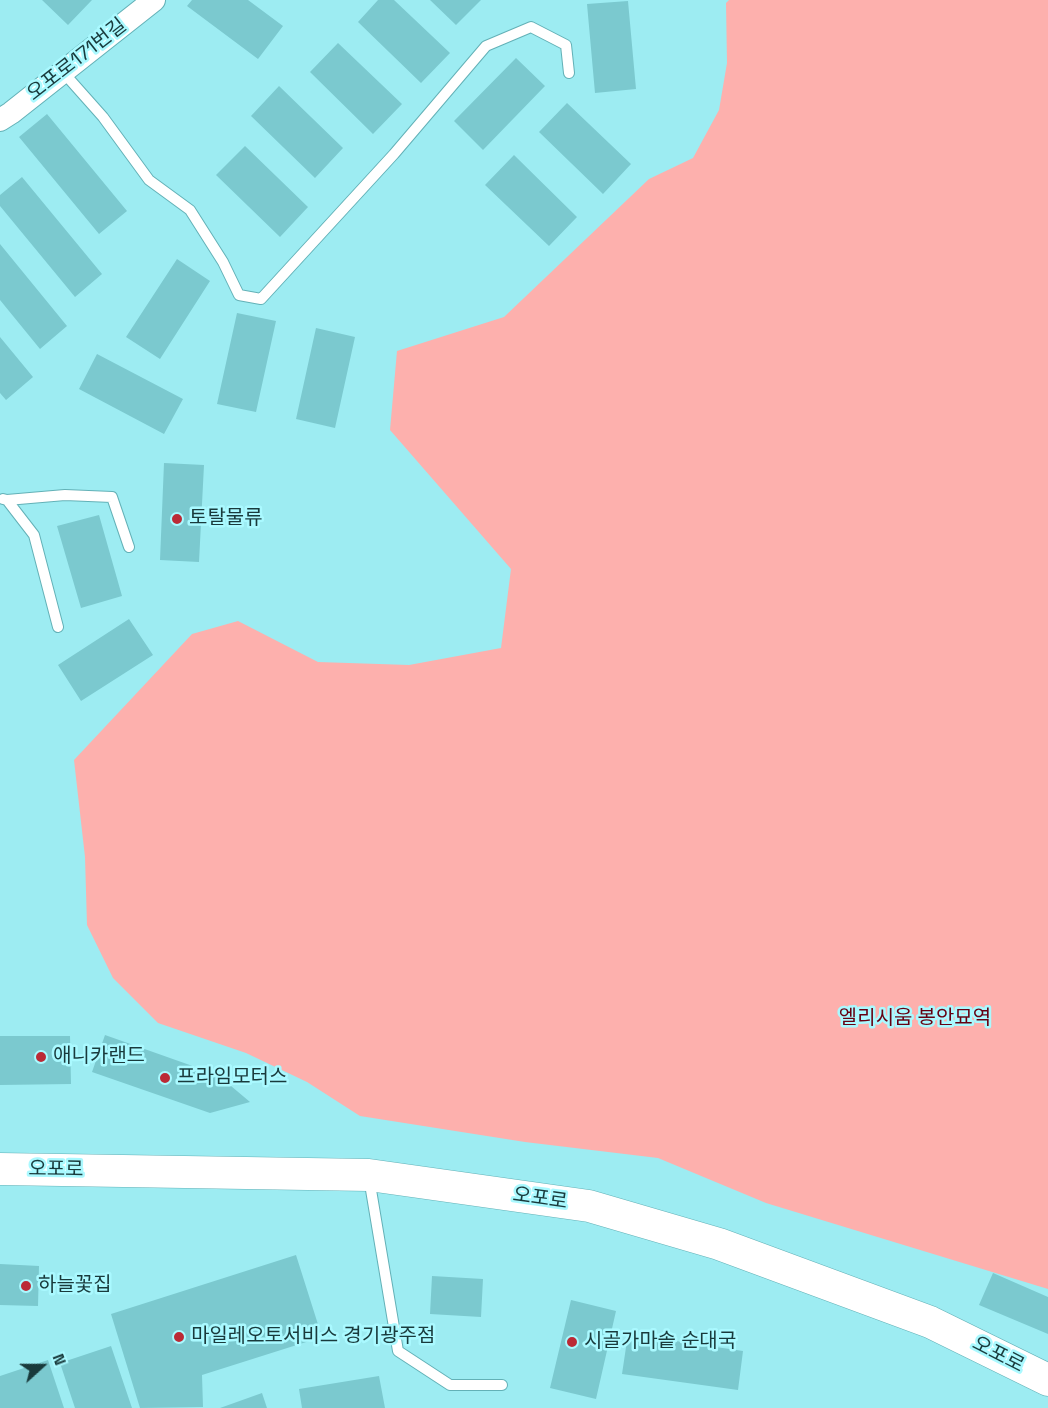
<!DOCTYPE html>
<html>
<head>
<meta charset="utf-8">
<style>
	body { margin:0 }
	#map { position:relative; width:1048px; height:1408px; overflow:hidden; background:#9decf2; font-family:"Space Grotesk",sans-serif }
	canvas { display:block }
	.north { position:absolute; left:12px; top:1336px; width:60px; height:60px; -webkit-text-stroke:4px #aaf9ff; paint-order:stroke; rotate:69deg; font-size:16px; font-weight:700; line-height:24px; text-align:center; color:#193a3c }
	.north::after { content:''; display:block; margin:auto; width:21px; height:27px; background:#193a3c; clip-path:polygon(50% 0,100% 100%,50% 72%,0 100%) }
</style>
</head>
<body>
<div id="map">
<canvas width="1048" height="1408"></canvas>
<div class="north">N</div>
</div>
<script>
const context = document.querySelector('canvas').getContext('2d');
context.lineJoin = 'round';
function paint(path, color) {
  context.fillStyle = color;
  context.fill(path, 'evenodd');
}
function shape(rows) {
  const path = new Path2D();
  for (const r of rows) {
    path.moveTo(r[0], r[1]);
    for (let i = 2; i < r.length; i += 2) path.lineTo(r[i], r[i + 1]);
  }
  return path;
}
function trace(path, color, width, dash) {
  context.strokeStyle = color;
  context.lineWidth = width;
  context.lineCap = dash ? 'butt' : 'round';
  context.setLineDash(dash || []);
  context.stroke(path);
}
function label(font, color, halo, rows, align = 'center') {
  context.font = font + ' "Space Grotesk","Noto Sans KR",sans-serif';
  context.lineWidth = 5;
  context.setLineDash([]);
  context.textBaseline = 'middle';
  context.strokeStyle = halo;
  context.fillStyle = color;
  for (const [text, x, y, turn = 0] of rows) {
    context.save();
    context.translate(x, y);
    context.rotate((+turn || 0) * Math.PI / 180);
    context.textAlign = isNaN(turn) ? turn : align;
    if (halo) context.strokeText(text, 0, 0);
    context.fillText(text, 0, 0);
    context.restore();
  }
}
paint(shape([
	[729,0,1048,0,1048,1289,766,1203,658,1158,525,1142,360,1116,307,1082,246,1053,158,1023,113,978,87,925,85,857,74,760,192,634,238,621,318,662,409,665,501,648,511,569,390,430,397,351,504,317,649,179,693,158,719,110,727,63,726,3]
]), '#fdb0ad');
paint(shape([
	[42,0,92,0,68,25],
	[192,0,248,0,283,26,258,59,187,6],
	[378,0,394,0,450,53,421,83,358,22],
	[430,0,481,0,456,25],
	[628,1,636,89,595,93,587,4],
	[338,43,402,104,373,134,310,72],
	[516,58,545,86,483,150,454,121],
	[279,86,343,148,315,178,251,116],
	[567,103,631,164,603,194,539,132],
	[47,114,127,211,99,234,19,137],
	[245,146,308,207,280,237,216,175],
	[514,155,577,217,549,246,485,185],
	[22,177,102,274,75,297,0,206,0,195],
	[0,244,67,326,40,349,0,300],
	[177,259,210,281,160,359,126,337],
	[237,313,276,321,256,412,217,404],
	[316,328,355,337,335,428,296,419],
	[0,337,33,377,6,400,0,393],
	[97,354,183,399,164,434,79,389],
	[164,463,204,465,199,562,160,560],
	[99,515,122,596,81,608,57,526],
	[129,619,153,655,81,701,58,665],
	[105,1035,218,1075,250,1102,210,1113,92,1072],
	[0,1036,70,1036,71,1084,0,1085],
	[296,1255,322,1337,202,1375,203,1407,140,1408,111,1314],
	[0,1264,39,1266,38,1306,0,1305],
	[993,1273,1048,1297,1048,1334,979,1305],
	[432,1276,483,1279,481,1317,430,1314],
	[571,1300,616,1311,596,1399,550,1388],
	[628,1334,743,1351,738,1390,622,1374],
	[111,1346,132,1408,75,1408,60,1363],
	[48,1360,64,1408,0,1408,0,1376],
	[379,1376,385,1408,302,1408,299,1389],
	[262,1393,267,1408,220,1408]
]), '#7bc9cf');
const lane = shape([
	[63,72,103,117,149,180,190,210,223,262,239,295,261,299,394,154,486,46,531,27,566,45,569,73],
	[3,499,7,500,34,535,58,627],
	[7,500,65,495,112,497,129,547],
	[369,1178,398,1351,450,1385,502,1385]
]);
const street = shape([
	[0,120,11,113,154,0]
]);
const secondary = shape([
	[0,1169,369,1175,589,1206,719,1244,930,1322,1048,1380]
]);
trace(lane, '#63b1b7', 12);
trace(street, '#63b1b7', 24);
trace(secondary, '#63b1b7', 33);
trace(lane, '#fff', 10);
trace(street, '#fff', 22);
trace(secondary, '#fff', 32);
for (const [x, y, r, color] of [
	[177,519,6,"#bb2a36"],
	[41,1057,6,"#bb2a36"],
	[165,1078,6,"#bb2a36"],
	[26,1286,6,"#bb2a36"],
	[179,1337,6,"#bb2a36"],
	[572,1342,6,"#bb2a36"]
]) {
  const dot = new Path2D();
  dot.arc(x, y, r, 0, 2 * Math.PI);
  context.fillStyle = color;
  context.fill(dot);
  trace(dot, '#aaf9ff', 2);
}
label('20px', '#193a3c', '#aaf9ff', [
	["오포로171번길",77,60,-38],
	["오포로",56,1170,1],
	["오포로",540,1199,8],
	["오포로",998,1355,27]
]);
label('20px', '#193a3c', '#aaf9ff', [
	["토탈물류",189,519],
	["애니카랜드",53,1057],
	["프라임모터스",177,1078],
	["하늘꽃집",38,1286],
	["마일레오토서비스 경기광주점",191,1337],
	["시골가마솥 순대국",584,1342]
], 'left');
label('20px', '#601', '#aaf9ff', [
	["엘리시움 봉안묘역",915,1019]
]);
</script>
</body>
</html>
